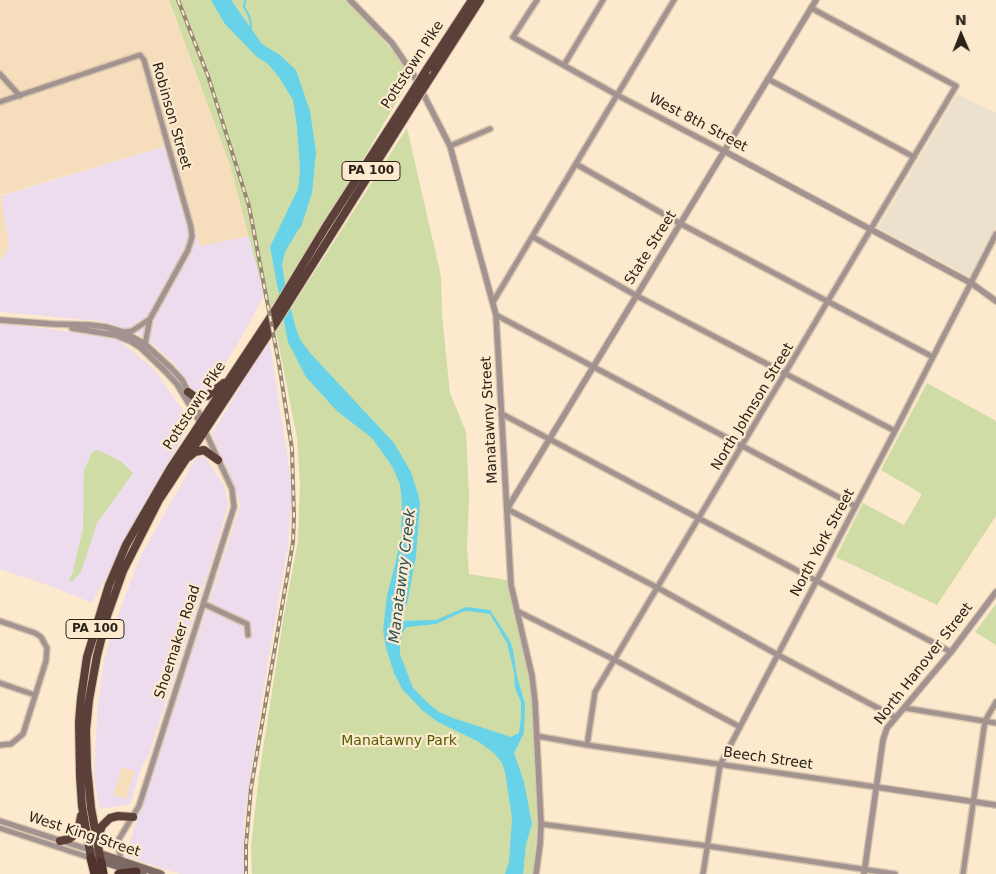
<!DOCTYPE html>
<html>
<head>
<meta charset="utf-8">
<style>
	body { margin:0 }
	#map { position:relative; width:996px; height:874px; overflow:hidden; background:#fde9cd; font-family:"DejaVu Sans",sans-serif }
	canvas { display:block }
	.north { position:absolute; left:936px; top:10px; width:50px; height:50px; -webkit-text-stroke:4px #fde9cd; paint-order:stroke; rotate:359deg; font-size:14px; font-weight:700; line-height:20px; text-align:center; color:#2b2319 }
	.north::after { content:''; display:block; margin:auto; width:18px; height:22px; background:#2b2319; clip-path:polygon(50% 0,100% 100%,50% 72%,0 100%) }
</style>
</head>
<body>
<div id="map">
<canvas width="996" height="874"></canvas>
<div class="north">N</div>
</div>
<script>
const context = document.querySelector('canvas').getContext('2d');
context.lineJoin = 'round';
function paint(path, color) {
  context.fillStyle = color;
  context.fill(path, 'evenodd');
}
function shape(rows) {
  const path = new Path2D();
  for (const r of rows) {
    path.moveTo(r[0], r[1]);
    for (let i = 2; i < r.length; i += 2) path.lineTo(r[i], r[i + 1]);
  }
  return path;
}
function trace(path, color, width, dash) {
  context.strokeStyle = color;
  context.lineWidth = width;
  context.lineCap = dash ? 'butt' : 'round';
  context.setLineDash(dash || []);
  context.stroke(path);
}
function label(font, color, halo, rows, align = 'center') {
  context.font = font + ' "DejaVu Sans",sans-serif';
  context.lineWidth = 4.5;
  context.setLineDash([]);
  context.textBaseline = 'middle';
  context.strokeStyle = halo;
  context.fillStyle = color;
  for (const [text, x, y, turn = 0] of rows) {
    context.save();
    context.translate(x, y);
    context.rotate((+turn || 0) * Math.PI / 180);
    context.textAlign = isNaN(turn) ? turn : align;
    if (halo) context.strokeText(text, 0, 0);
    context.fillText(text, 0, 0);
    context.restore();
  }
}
paint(shape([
	[172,144,200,245,250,236,264,295,240,340,208,390,202,394,198,394,193,390,174,363,155,346,136,332,100,321,0,312,0,261,9,247,1,196],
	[0,323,115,337,154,369,191,422,92,603,51,586,0,569],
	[269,339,292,487,288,546,265,679,244,821,244,874,180,874,125,856,241,504,212,434],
	[205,457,224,485,228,504,215,551,149,754,142,767,130,804,99,809,94,773,98,702,104,661,117,618,140,557,196,458]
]), '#ecdcee');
paint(shape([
	[0,0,169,0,230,165,250,236,200,246,172,144,1,195,9,247,0,261],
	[122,767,135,771,126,799,113,795]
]), '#f6ddbc');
paint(shape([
	[957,94,996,113,996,227,970,277,878,228]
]), '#ebe1cc');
paint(shape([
	[169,0,348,0,413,74,270,317,230,165],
	[407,128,441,276,442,315,450,393,466,432,469,496,467,548,469,574,507,580,530,681,532,705,537,825,534,869,533,874,252,874,251,846,259,775,284,615,298,541,300,484,297,437,276,332],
	[927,383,996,421,996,516,937,605,836,557,863,503,904,525,922,494,881,470],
	[98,450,122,462,133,473,97,523,81,572,72,582,69,579,72,575,83,529,84,470,93,451],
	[996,604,996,645,975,632]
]), '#d0dca6');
paint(shape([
	[211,0,231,0,262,44,280,55,296,70,310,111,316,152,312,193,301,227,298,230,285,252,282,265,286,290,296,329,301,341,311,354,394,443,411,472,418,494,420,503,416,556,407,604,399,621,436,620,466,607,490,610,510,641,513,650,517,676,525,704,524,733,514,753,524,782,532,824,526,844,523,874,505,874,509,862,512,818,505,772,502,763,494,753,479,742,438,722,422,710,402,689,394,673,386,648,383,630,387,595,396,561,401,536,402,502,400,484,392,466,372,438,337,411,306,377,288,342,270,247,298,189,300,170,297,126,293,100,279,77,267,63,257,57,225,24],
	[469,611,490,614,507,643,514,672,515,688,521,702,521,717,519,733,511,737,453,718,439,712,429,704,413,688,400,654,400,640,404,630,407,627,436,624,462,612]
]), '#67d2e8');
trace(shape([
	[245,0,244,7,249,16,251,24,250,31]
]), '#67d2e8', 2);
const minor = shape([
	[537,0,513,37,617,95,724,151],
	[564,65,603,0],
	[0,74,20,96],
	[768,79,914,157],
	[0,102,140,55,144,60,191,227,192,237,188,250,150,319,145,344,143,346],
	[450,146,490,129],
	[576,164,681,224,933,357],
	[533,237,637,296,895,431],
	[493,302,674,0],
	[496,315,855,506],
	[123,332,132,331,150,319],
	[502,414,951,652],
	[507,509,658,588,778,655,895,717],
	[204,604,247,624,248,635],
	[517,611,615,660,740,727],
	[0,621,35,633,41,637,47,648,46,661,23,734,11,744,0,745],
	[0,683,35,695],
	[905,708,996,723],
	[537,736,587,745,876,787],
	[587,745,595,692,956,86,811,8],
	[0,821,90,850],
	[541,824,708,846,895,874],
	[0,828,91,858],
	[121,860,118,845,119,839,139,806,234,507,232,489,205,431],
	[703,874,720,765,895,431,996,234],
	[963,874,985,721,996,702]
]);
const tertiary = shape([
	[350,0,392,43,413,74,450,146,496,315,511,585,532,676,535,702,541,824,540,844,536,874],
	[724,151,971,283,996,301],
	[0,320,53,324,90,325,106,327,123,332,145,344,171,368,182,380,203,421],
	[72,328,115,335,130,341,141,348,165,371,177,384,200,422],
	[507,509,816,0],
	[876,787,996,805],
	[864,874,883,740,887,728,951,652,996,592]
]);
const secondary = shape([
	[90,850,161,874],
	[91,858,143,874]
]);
const trunk = shape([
	[427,69,472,0],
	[430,78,480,0],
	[188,392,195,397,200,398,207,396,224,383],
	[189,457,195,452,204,450,218,460],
	[97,839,102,826,110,818,118,816,133,817],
	[60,841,69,839,78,832,81,816],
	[91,858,82,806,80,776,79,722,81,698,87,657,109,585,126,545,170,469,276,309,325,228,410,96],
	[101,862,91,808,87,767,86,730,89,700,97,656,107,616,123,571,159,500,277,321,414,103]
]);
const motorway = shape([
	[91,858,95,874],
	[101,862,103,874],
	[119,874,136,872]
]);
trace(minor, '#d7c5ad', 8);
trace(tertiary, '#d7c5ad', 8);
trace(secondary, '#d7c5ad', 9);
trace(trunk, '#d7c5ad', 10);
trace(motorway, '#d7c5ad', 11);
trace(minor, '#a39390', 5);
trace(tertiary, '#a39390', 5.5);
trace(secondary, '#7f6964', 7);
trace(trunk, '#5a4039', 8);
trace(motorway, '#4f332c', 9);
const rail = shape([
	[178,0,208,76,249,206,279,364,292,449,294,516,293,542,251,788,246,845,246,874]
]);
trace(rail, '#968774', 4);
trace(rail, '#fde9cd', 2, [5.5]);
const trunkBridge = shape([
	[410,96,427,69],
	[414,103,430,78]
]);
trace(trunkBridge, '#d7c5ad', 10, []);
trace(trunkBridge, '#5a4039', 8);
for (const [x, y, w] of [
	[371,171,58],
	[95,629,58]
]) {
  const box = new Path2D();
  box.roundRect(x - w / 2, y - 9.5, w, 19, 4);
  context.fillStyle = '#fde9cd';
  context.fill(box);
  trace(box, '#2b2319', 1);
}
label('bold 12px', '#2b2319', null, [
	["PA 100",371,171],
	["PA 100",95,629]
]);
label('14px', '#2b2319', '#fde9cd', [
	["Pottstown Pike",413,65,-57],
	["Robinson Street",171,116,74],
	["West 8th Street",698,123,28],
	["State Street",651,248,-58],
	["Pottstown Pike",195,406,-57],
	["North Johnson Street",753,407,-59],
	["Manatawny Street",490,420,-93],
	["North York Street",823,543,-62],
	["Shoemaker Road",178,642,-72],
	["North Hanover Street",924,664,-52],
	["Beech Street",768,759,8],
	["West King Street",84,835,18]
]);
label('14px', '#515e00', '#fde9cd', [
	["Manatawny Park",399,741]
]);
label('italic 15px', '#215059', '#fde9cd', [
	["Manatawny Creek",403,576,-83]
]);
</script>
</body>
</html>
